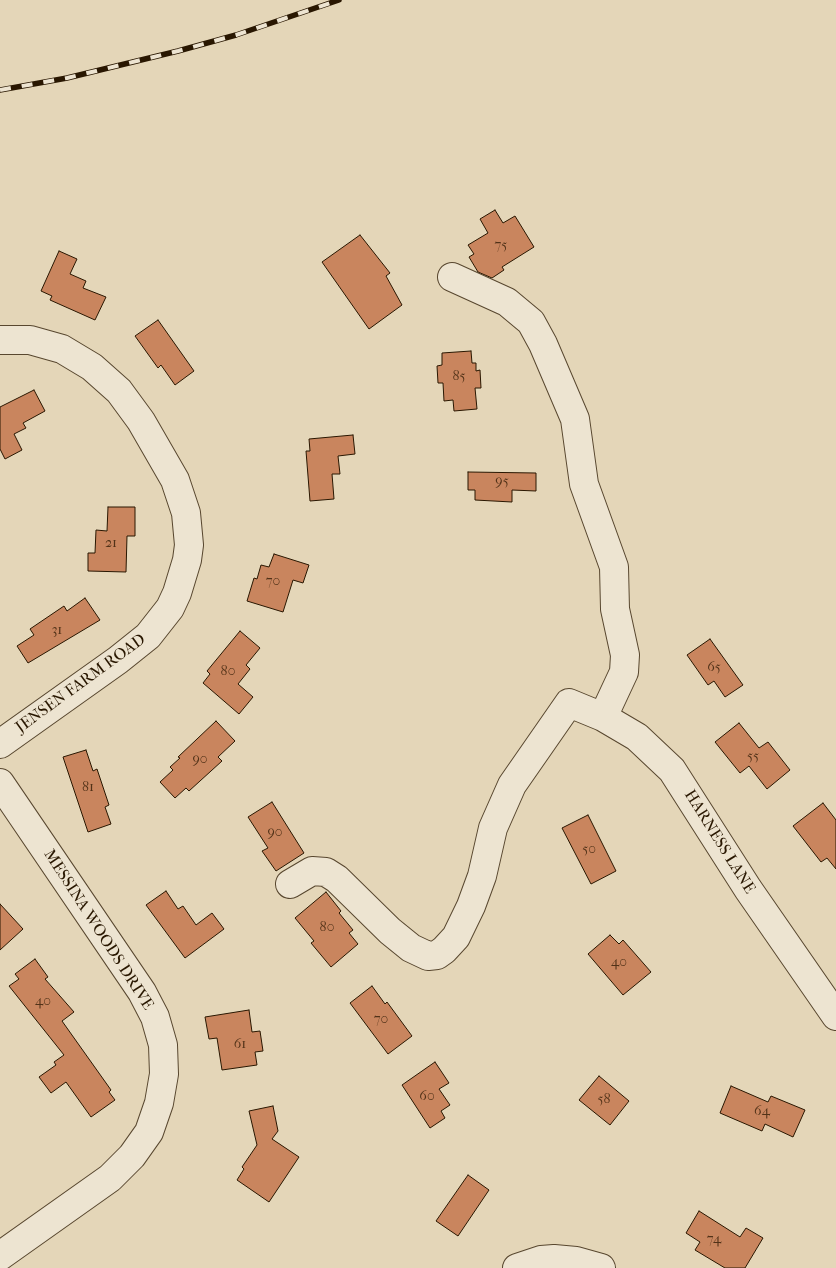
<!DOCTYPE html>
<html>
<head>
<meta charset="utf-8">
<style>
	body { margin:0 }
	canvas { display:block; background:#e4d6b8 }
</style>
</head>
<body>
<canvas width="836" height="1268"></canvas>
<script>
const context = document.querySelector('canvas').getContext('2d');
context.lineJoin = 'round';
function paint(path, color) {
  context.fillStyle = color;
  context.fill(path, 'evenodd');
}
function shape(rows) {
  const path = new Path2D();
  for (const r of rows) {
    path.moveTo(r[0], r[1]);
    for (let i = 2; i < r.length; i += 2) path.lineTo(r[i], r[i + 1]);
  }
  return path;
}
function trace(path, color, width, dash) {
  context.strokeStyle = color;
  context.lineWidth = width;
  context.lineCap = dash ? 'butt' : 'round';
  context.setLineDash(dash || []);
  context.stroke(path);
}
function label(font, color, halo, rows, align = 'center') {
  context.font = font + ' "IM FELL French Canon",serif';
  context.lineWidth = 4.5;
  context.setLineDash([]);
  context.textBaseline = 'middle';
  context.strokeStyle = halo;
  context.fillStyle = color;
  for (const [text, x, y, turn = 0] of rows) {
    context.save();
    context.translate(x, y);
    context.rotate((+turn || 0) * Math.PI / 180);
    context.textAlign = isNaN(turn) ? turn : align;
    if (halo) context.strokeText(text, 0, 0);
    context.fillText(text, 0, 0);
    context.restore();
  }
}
const building = shape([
	[495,210,503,223,515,216,534,247,502,267,504,270,492,278,478,272,469,257,474,254,468,245,488,233,480,219,495,210],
	[360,235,390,273,386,276,402,305,369,329,322,262,360,235],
	[59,251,77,259,70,274,86,281,83,288,106,297,95,320,50,300,52,296,41,291,59,251],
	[158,320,194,371,175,385,161,365,158,368,135,336,158,320],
	[471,351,472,363,476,363,476,371,480,370,481,388,475,388,477,409,454,411,453,400,444,401,443,383,438,383,437,366,442,365,442,353,471,351],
	[34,390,45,411,23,423,26,428,14,434,22,450,5,459,0,449,0,407,34,390],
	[353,435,355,454,338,456,340,474,332,474,334,499,310,501,306,451,310,451,309,439,353,435],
	[468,472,536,473,536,491,512,490,512,502,475,500,475,490,468,490,468,472],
	[108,507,135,507,135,536,127,536,126,572,88,571,88,553,95,553,96,530,107,531,108,507],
	[274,554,309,565,303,583,293,580,283,612,247,601,254,578,257,579,261,565,269,567,274,554],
	[85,598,100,620,28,663,17,646,34,635,30,629,64,606,67,611,85,598],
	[240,631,260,648,246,665,250,669,238,684,253,697,239,714,203,683,210,674,207,671,240,631],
	[710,639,743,685,725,697,714,681,708,685,687,655,710,639],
	[216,721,235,741,218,757,222,761,189,791,186,788,175,798,160,782,173,770,170,767,180,758,178,757,216,721],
	[739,723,759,748,768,742,790,770,767,789,749,766,740,773,715,742,739,723],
	[86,750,93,771,97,769,109,805,105,807,111,824,88,832,63,757,86,750],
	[272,802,304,853,276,871,262,851,268,848,248,817,272,802],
	[823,803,836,820,836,869,827,858,821,862,793,826,823,803],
	[588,815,616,871,591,884,562,828,588,815],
	[166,891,178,909,183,906,196,925,212,913,224,929,185,958,146,905,166,891],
	[326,892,341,911,339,913,353,930,349,933,358,944,331,967,311,943,314,941,295,918,326,892],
	[0,904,23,929,0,950,0,904],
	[610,935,619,944,623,940,651,972,623,995,588,954,610,935],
	[35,959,48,977,45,979,74,1012,62,1021,111,1090,109,1092,115,1100,91,1117,66,1082,51,1093,39,1077,56,1065,54,1062,64,1055,9,986,19,979,15,974,35,959],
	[372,986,385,1004,387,1002,412,1036,388,1054,350,1003,372,986],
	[249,1010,252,1032,260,1031,263,1051,255,1052,257,1065,222,1070,217,1038,209,1039,205,1017,249,1010],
	[435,1062,449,1083,439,1089,450,1105,441,1111,445,1118,430,1128,402,1085,435,1062],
	[599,1076,629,1101,610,1125,579,1100,599,1076],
	[731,1086,768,1102,771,1096,805,1110,793,1137,765,1124,762,1131,720,1113,731,1086],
	[273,1106,278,1131,272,1139,299,1157,269,1202,237,1180,244,1169,242,1167,257,1145,249,1111,273,1106],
	[468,1175,489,1190,458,1236,436,1221,468,1175],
	[699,1211,740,1237,746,1228,763,1238,745,1268,725,1268,695,1250,700,1242,686,1233,699,1211]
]);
paint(building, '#c9855e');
trace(building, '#291701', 1);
const minor = shape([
	[452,277,507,302,531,322,543,344,575,419,584,484,614,567,615,609,625,655,624,672,603,717],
	[0,340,30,340,62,349,92,367,119,391,141,421,175,480,186,513,189,545,187,560,177,593,170,608,148,636,118,660,0,744],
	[0,783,142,992,155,1017,163,1045,164,1074,159,1103,149,1132,132,1156,110,1178,0,1256],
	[290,884,312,871,326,872,337,879,390,931,411,948,428,956,437,955,444,950,456,937,471,906,482,876,493,828,512,785,569,703,603,717,637,737,672,770,748,889,836,1016],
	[517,1268,541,1260,554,1259,576,1261,601,1268]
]);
trace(minor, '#58472f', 30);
trace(minor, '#ede4d1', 28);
const rail = shape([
	[0,90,67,78,178,51,236,35,339,0]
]);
trace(rail, '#291701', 5.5);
trace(rail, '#ede4d1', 4, [11]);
label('14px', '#513218', null, [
	["75",501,246],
	["85",459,377],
	["95",502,482],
	["21",111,544],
	["70",273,582],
	["31",57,631],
	["65",714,668],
	["80",228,672],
	["55",753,757],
	["90",200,760],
	["81",88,788],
	["90",275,833],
	["50",589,850],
	["80",327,928],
	["40",619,963],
	["40",43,1002],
	["70",381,1020],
	["61",240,1045],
	["60",427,1097],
	["58",604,1100],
	["64",762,1112],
	["74",714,1240]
]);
label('16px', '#291701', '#ede4d1', [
	["JENSEN FARM ROAD",81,684,-36],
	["HARNESS LANE",719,842,58],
	["MESSINA WOODS DRIVE",98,930,57]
]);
</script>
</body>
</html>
